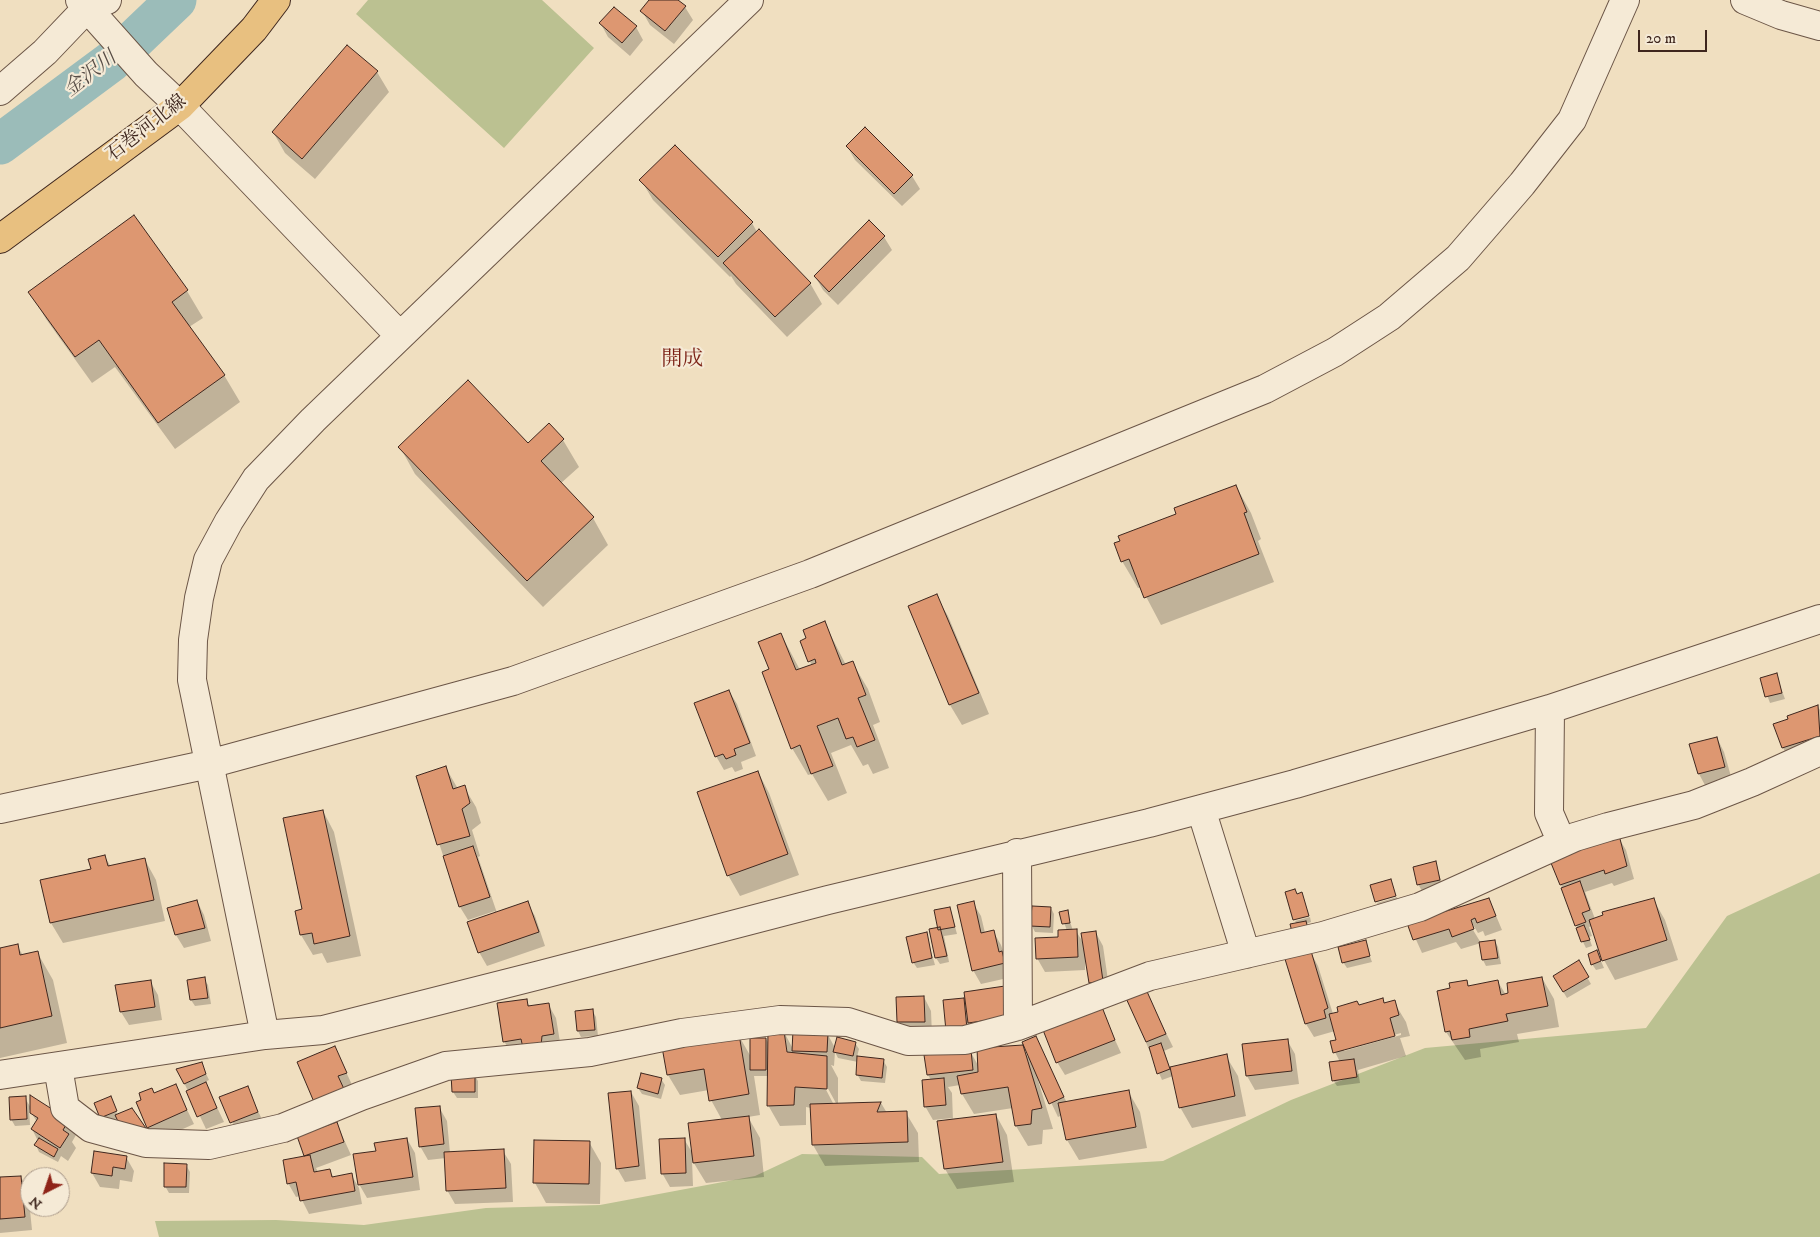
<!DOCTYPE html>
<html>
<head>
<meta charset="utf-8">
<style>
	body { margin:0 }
	#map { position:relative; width:1820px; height:1237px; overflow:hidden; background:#f0dfc0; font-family:"IM FELL DW Pica",serif }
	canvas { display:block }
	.north { position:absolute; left:20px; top:1167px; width:50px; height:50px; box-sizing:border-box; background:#f5ead6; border:1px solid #ac9c8c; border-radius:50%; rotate:221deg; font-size:14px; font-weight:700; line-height:20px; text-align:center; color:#3f271e }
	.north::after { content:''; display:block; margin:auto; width:18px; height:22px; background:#8f2418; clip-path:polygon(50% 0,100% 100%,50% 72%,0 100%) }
	.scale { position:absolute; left:1638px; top:30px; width:69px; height:22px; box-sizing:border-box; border:2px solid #3f271e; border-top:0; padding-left:6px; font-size:15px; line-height:18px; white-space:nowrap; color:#3f271e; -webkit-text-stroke:4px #f5ead6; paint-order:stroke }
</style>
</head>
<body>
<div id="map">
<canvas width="1820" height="1237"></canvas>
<div class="north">N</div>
<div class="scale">20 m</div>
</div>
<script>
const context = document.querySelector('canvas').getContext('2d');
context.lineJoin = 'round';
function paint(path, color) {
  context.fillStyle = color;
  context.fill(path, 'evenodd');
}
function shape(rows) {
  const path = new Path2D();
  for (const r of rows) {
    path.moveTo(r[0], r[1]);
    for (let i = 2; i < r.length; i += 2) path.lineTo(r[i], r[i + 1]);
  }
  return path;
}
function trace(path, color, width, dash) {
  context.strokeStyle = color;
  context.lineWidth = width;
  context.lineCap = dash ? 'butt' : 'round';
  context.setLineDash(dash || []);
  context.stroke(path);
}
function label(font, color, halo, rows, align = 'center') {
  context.font = font + ' "IM FELL DW Pica","Noto Serif JP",serif';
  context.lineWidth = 4.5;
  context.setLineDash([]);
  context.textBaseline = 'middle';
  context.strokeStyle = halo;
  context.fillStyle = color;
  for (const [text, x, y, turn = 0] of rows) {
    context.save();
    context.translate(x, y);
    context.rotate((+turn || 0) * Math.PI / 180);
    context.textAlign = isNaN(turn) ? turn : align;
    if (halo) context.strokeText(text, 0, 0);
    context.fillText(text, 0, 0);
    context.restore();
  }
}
paint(shape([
	[368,0,542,0,594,48,504,148,356,14],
	[1820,873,1820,1237,159,1237,155,1221,276,1220,364,1225,486,1208,600,1205,755,1176,802,1154,922,1157,939,1174,1163,1161,1291,1100,1425,1048,1646,1028,1727,916]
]), '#bbc191');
paint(shape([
	[651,0,676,0,685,7,693,20,674,44,650,25,642,11],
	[601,24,636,27,643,40,630,56,608,37],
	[348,46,377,72,389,92,315,179,285,153,273,132],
	[847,146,912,176,920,189,902,206,855,160],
	[641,180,752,223,757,232,810,283,822,304,787,337,736,284,731,276,730,277,653,200],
	[134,217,187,291,203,318,189,327,224,375,240,402,175,449,115,367,92,383,46,319,30,292],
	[884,237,892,250,838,305,823,290,815,276],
	[563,440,579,467,560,484,593,518,608,545,543,607,415,474,400,447,528,444],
	[1236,486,1251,513,1261,539,1258,541,1274,582,1161,625,1141,587,1138,588,1122,561,1177,515],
	[936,596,948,616,989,714,962,725,950,705,909,607],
	[824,622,846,665,852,662,868,689,880,722,873,725,889,768,873,774,868,764,863,766,851,745,831,753,847,793,828,801,812,774,808,775,792,748,763,673,770,670,781,634,800,670,812,666,802,642,808,639],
	[1776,675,1785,699,1770,703,1761,679],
	[729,691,737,704,756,756,741,762,743,769,735,772,732,767,724,770,716,756],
	[1818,707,1820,710,1820,752,1791,761,1783,748,1775,725],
	[1717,738,1724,752,1732,780,1706,787,1699,774,1691,745],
	[446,768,458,789,464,787,476,807,481,823,472,830,480,856,478,857,497,913,527,903,535,916,545,946,487,966,479,952,495,911,468,920,460,907,417,776],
	[758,772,769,793,799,875,740,896,728,875],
	[323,811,334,832,361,956,327,963,322,953,313,955,301,935,296,912,304,910],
	[1618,837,1626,850,1634,879,1614,886,1612,883,1585,892,1595,919,1653,899,1665,920,1678,960,1615,980,1604,960,1592,926,1589,927,1592,936,1589,937,1592,946,1586,948,1583,942,1553,864],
	[105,857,111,867,145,860,156,880,165,921,63,943,51,923],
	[1435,863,1443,886,1422,891,1418,884],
	[1397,897,1398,902,1380,908,1377,903],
	[1489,899,1502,930,1485,936,1483,931,1478,933,1472,923,1470,925,1481,943,1495,941,1498,947,1501,964,1486,966,1483,960,1481,943,1461,949,1456,942,1422,953,1409,924],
	[197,901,204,915,211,941,184,948,176,935,169,909],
	[973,903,981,916,985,933,993,931,1001,945,1012,977,981,984,973,970],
	[950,908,957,934,944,936,949,962,940,964,936,958,938,928],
	[1051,908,1054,914,1053,933,1035,932,1032,926],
	[1067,912,1073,931,1076,931,1084,944,1096,933,1103,946,1110,994,1098,996,1090,983,1086,959,1085,959,1085,970,1045,972,1037,958,1067,931,1061,913],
	[1310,917,1311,922,1306,924,1309,928,1297,924,1295,921],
	[926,934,935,965,917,968,913,962],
	[1365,942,1372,962,1347,968,1343,962],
	[17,946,23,955,37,952,53,980,67,1043,0,1058,0,949],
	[1597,952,1604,968,1596,970,1592,964],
	[1311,953,1318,966,1333,1014,1383,1000,1385,1004,1394,1002,1406,1022,1410,1036,1400,1038,1406,1056,1358,1070,1360,1083,1337,1086,1333,1080,1340,1062,1335,1052,1338,1041,1335,1031,1314,1037,1306,1024],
	[1401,1033,1401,1035,1344,1051,1344,1049],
	[1578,962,1591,984,1567,998,1554,977],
	[1542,978,1554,999,1559,1027,1517,1034,1519,1042,1480,1049,1481,1057,1465,1060,1446,1032,1452,989,1466,982,1469,987,1498,982,1506,995],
	[204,979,208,985,211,1004,195,1006,191,1000],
	[150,981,158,995,162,1020,129,1025,121,1012],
	[1144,988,1173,1047,1164,1051,1170,1068,1226,1056,1238,1076,1246,1116,1192,1128,1180,1107,1173,1076,1162,1080,1126,996],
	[924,997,931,1011,932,1035,906,1036,898,1022,897,998],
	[966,999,1013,1001,974,1042,945,1001],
	[526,1000,530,1007,548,1004,556,1018,561,1048,512,1055,504,1041],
	[1101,1009,1121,1053,1065,1075,1057,1062],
	[592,1010,596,1017,598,1036,581,1037,578,1031,576,1012],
	[784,1032,793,1049,827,1033,835,1048,855,1043,859,1049,857,1057,883,1060,887,1067,885,1083,861,1081,857,1074,858,1062,838,1058,835,1052,834,1066,831,1065,838,1078,838,1104,881,1103,887,1113,906,1113,918,1133,919,1162,825,1166,813,1145,811,1108,806,1107,806,1125,780,1126,768,1105,768,1076,754,1076,760,1115,748,1117,760,1138,764,1177,706,1183,692,1160,693,1186,670,1187,662,1173,684,1139,693,1154,722,1120,711,1100,709,1090,680,1095,668,1075,739,1036,751,1057,766,1039,769,1044],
	[825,1083,837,1105,834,1105,823,1084],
	[1035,1038,1067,1103,1128,1091,1140,1112,1147,1148,1079,1160,1067,1140,1062,1115,1058,1117,1039,1077,1037,1077,1053,1129,1043,1130,1042,1144,1028,1146,1016,1126,1013,1108,974,1114,962,1094,960,1085,948,1087,952,1093,953,1121,996,1115,1007,1135,1014,1182,957,1189,945,1169,953,1118,933,1120,925,1106,931,1080,928,1075,970,1051,979,1067,1022,1047,1028,1057],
	[1287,1040,1295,1054,1299,1084,1255,1090,1247,1076,1243,1045],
	[335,1048,353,1087,323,1115],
	[201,1063,209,1080,205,1082,224,1122,206,1129,178,1070],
	[474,1074,478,1081,478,1098,457,1098,453,1092],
	[661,1079,665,1085,661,1099,642,1094,638,1088],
	[175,1085,194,1124,156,1141,148,1127],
	[247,1087,265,1126,239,1136,221,1097],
	[631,1092,639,1106,646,1179,625,1182,617,1168],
	[25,1098,31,1108,68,1121,76,1135,72,1142,76,1148,68,1161,61,1156,58,1162,39,1152,36,1145,38,1141,32,1129,37,1122,29,1109,30,1125,15,1126,11,1119],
	[114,1104,118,1118,104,1123,101,1117],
	[439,1107,447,1121,450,1153,503,1151,511,1164,513,1202,455,1204,447,1190,446,1158,428,1160,420,1146],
	[337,1124,351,1155,316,1168,318,1172,329,1170,334,1178,351,1174,359,1188,362,1204,309,1214,300,1196,296,1197,288,1183,306,1157,299,1137],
	[407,1139,415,1153,420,1190,367,1198,359,1184,377,1152],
	[589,1142,601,1163,600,1204,546,1203,535,1183],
	[95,1152,126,1157,134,1171,132,1182,120,1180,119,1189,100,1187,92,1173],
	[186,1165,190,1172,189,1193,169,1193,165,1186],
	[21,1177,28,1190,32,1230,0,1233,0,1178]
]), '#0003');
trace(shape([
	[0,144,112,61,176,0]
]), '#9bbcb9', 41);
const building = shape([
	[649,0,678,0,686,6,665,31,640,11,649,0],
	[614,7,637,26,622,43,599,23,614,7],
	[347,45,378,71,302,159,272,132,347,45],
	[865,127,913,175,894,194,846,146,865,127],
	[675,145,753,222,718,257,639,180,675,145],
	[134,215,188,290,172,302,225,375,158,423,99,340,75,357,28,292,134,215],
	[869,220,885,236,829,292,814,276,869,220],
	[759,229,811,283,775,317,723,263,759,229],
	[468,380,528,443,549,423,564,439,541,461,594,517,527,581,398,447,468,380],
	[1236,485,1247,512,1244,513,1259,554,1144,598,1129,559,1121,562,1114,543,1120,541,1118,536,1176,514,1174,508,1236,485],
	[937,594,979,693,949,705,908,606,937,594],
	[825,621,842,665,853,661,866,695,858,698,875,740,857,747,853,737,846,739,838,718,817,726,833,766,811,774,800,745,791,749,762,672,769,669,758,642,781,633,796,670,816,663,815,659,808,662,800,641,806,638,803,630,825,621],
	[1777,673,1782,693,1765,697,1760,678,1777,673],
	[729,690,750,743,734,749,736,755,726,759,723,754,715,757,694,703,729,690],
	[1818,705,1820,736,1782,748,1773,724,1788,719,1787,716,1818,705],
	[1717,737,1725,767,1698,774,1689,744,1717,737],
	[446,766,453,789,465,785,470,803,462,809,470,836,437,845,416,776,446,766],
	[758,771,788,854,727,876,697,792,758,771],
	[323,810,350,936,314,944,312,933,300,935,295,911,302,909,283,818,323,810],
	[1619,835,1627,866,1605,874,1604,870,1560,885,1551,863,1559,860,1558,857,1619,835],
	[473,846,490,897,459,907,443,856,473,846],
	[105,855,108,866,145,858,154,900,50,923,40,880,91,869,88,859,105,855],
	[1436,861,1440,880,1417,885,1413,867,1436,861],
	[1391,879,1396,896,1375,902,1370,885,1391,879],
	[1580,881,1590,910,1582,913,1586,922,1575,926,1561,888,1580,881],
	[1295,889,1297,894,1302,892,1309,916,1293,920,1285,892,1295,889],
	[1489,898,1496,916,1477,923,1475,918,1471,920,1474,929,1452,937,1449,929,1413,940,1407,923,1489,898],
	[1654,898,1667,940,1602,961,1589,920,1603,915,1602,912,1654,898],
	[197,900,205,928,175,935,167,908,197,900],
	[528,901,539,932,478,953,467,922,528,901],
	[974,901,981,933,994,930,999,952,1002,951,1005,963,972,971,957,905,974,901],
	[1032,906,1051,907,1050,927,1030,926,1032,906],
	[950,907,955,927,938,930,934,910,950,907],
	[1068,910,1070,923,1062,924,1059,912,1068,910],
	[1306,921,1308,929,1292,932,1290,924,1306,921],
	[1584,925,1590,940,1581,942,1576,928,1584,925],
	[940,927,947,956,935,958,929,929,940,927],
	[1077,929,1078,957,1036,959,1035,938,1058,937,1058,930,1077,929],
	[1096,931,1103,981,1089,983,1081,933,1096,931],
	[927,932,932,958,912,963,906,937,927,932],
	[1366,940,1370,956,1342,963,1338,947,1366,940],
	[1495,940,1498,958,1482,960,1479,942,1495,940],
	[18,944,20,955,38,951,52,1016,0,1028,0,948,18,944],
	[1597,950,1601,961,1591,965,1588,954,1597,950],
	[1311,951,1328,1008,1324,1010,1326,1018,1305,1024,1285,959,1311,951],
	[1579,960,1589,977,1563,992,1553,976,1579,960],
	[205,977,208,998,190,1000,187,980,205,977],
	[1542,977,1548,1006,1506,1014,1508,1021,1469,1029,1470,1037,1452,1040,1450,1031,1445,1032,1437,991,1450,988,1449,983,1467,980,1468,986,1498,980,1501,995,1508,993,1507,983,1542,977],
	[151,980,155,1007,120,1012,115,985,151,980],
	[1005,986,1010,1017,968,1023,964,992,1005,986],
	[1145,987,1166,1034,1146,1042,1125,996,1145,987],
	[924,996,925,1022,897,1022,896,997,924,996],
	[964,998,967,1029,946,1031,943,1000,964,998],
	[1383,998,1384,1003,1395,1000,1399,1015,1390,1018,1395,1036,1333,1053,1330,1041,1336,1040,1329,1014,1338,1012,1337,1007,1357,1001,1359,1005,1383,998],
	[527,999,528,1006,549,1003,554,1034,542,1036,541,1046,523,1048,521,1039,503,1042,497,1003,527,999],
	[1102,1007,1115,1040,1056,1063,1043,1030,1102,1007],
	[593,1009,595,1030,577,1031,575,1011,593,1009],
	[793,1030,828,1032,827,1052,792,1051,793,1030],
	[768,1031,784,1031,787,1052,827,1056,827,1089,795,1087,794,1105,767,1106,768,1031],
	[739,1034,749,1094,709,1101,704,1069,667,1075,662,1047,739,1034],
	[1036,1036,1064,1097,1049,1104,1022,1042,1036,1036],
	[837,1037,856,1042,853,1056,833,1052,837,1037],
	[750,1038,766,1038,766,1070,750,1070,750,1038],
	[1288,1039,1292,1071,1246,1076,1242,1044,1288,1039],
	[1161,1043,1170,1069,1157,1074,1149,1047,1161,1043],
	[1023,1045,1042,1108,1032,1110,1031,1124,1015,1126,1008,1087,961,1094,957,1076,978,1072,977,1048,1023,1045],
	[335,1046,347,1073,338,1076,344,1089,314,1102,297,1062,335,1046],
	[971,1050,973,1070,927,1075,924,1055,971,1050],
	[1227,1054,1235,1096,1179,1108,1170,1067,1227,1054],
	[857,1056,884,1059,882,1078,856,1075,857,1056],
	[1354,1059,1357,1077,1332,1081,1329,1062,1354,1059],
	[202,1062,206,1074,184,1084,176,1069,202,1062],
	[475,1073,475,1092,452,1092,451,1074,475,1073],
	[641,1073,662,1078,658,1094,637,1088,641,1073],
	[944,1078,946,1105,924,1107,922,1080,944,1078],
	[206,1082,217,1108,197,1117,186,1091,206,1082],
	[176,1084,187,1110,147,1128,136,1102,141,1100,139,1093,152,1088,154,1093,176,1084],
	[248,1086,258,1112,230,1123,219,1097,248,1086],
	[1129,1090,1136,1127,1066,1140,1058,1103,1129,1090],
	[631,1091,639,1166,616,1169,608,1093,631,1091],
	[30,1095,69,1120,63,1130,69,1134,60,1148,31,1129,38,1118,30,1113,30,1095],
	[26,1096,27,1119,10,1120,9,1097,26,1096],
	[111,1096,117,1111,100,1118,94,1103,111,1096],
	[881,1102,877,1112,907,1111,908,1142,812,1145,810,1104,881,1102],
	[440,1106,444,1144,419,1147,415,1108,440,1106],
	[132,1108,148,1131,122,1130,115,1115,132,1108],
	[996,1114,1003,1162,944,1169,937,1121,996,1114],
	[749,1116,754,1156,693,1163,688,1123,749,1116],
	[337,1122,344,1142,304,1156,297,1136,337,1122],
	[39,1138,58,1149,54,1157,34,1145,39,1138],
	[407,1138,413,1177,358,1185,353,1154,376,1151,374,1143,407,1138],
	[685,1138,686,1173,661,1174,659,1139,685,1138],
	[534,1140,590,1141,589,1184,533,1183,534,1140],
	[504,1149,506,1188,446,1191,444,1152,504,1149],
	[94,1151,127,1156,125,1169,113,1167,112,1176,91,1173,94,1151],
	[310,1155,314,1172,330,1169,332,1177,352,1173,355,1191,300,1201,296,1182,287,1184,283,1160,310,1155],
	[164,1163,187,1164,186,1187,164,1187,164,1163],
	[21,1176,25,1217,0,1219,0,1177,21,1176]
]);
paint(building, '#dd9771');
trace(building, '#3f271e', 1);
const minor = shape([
	[80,0,146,74,180,106,400,336],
	[1745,0,1781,15,1820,26],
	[0,91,45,52,87,8,107,0],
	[1550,709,1549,813,1562,843],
	[0,809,209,764,513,681,810,574,1265,389,1335,352,1389,317,1458,258,1522,184,1572,120,1625,0],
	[1201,809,1246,954],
	[1017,853,1018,1026],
	[265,1035,192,680,193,640,199,598,208,560,229,521,256,479,313,420,749,0],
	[58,1067,65,1108,91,1128,146,1143,209,1145,283,1128,361,1096,446,1066,590,1052,682,1033,780,1020,848,1022,908,1041,965,1040,1018,1026,1150,976,1323,936,1420,907,1575,837,1608,827,1694,805,1752,782,1820,751],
	[0,1075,265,1035,323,1030,540,975,828,900,1149,823,1295,784,1550,709,1820,619]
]);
const major = shape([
	[0,239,180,106,254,29,276,0]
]);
trace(minor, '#6b5546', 30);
trace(major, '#3f271e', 30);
trace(minor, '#f5ead6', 28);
trace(major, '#e8c080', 28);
label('19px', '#3f271e', '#f5ead6', [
	["石巻河北線",147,129,-38]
]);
label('italic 20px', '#564c45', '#f5ead6', [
	["金沢川",91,75,-38]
]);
label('21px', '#7a1f14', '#f5ead6', [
	["開成",682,361]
]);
</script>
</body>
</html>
